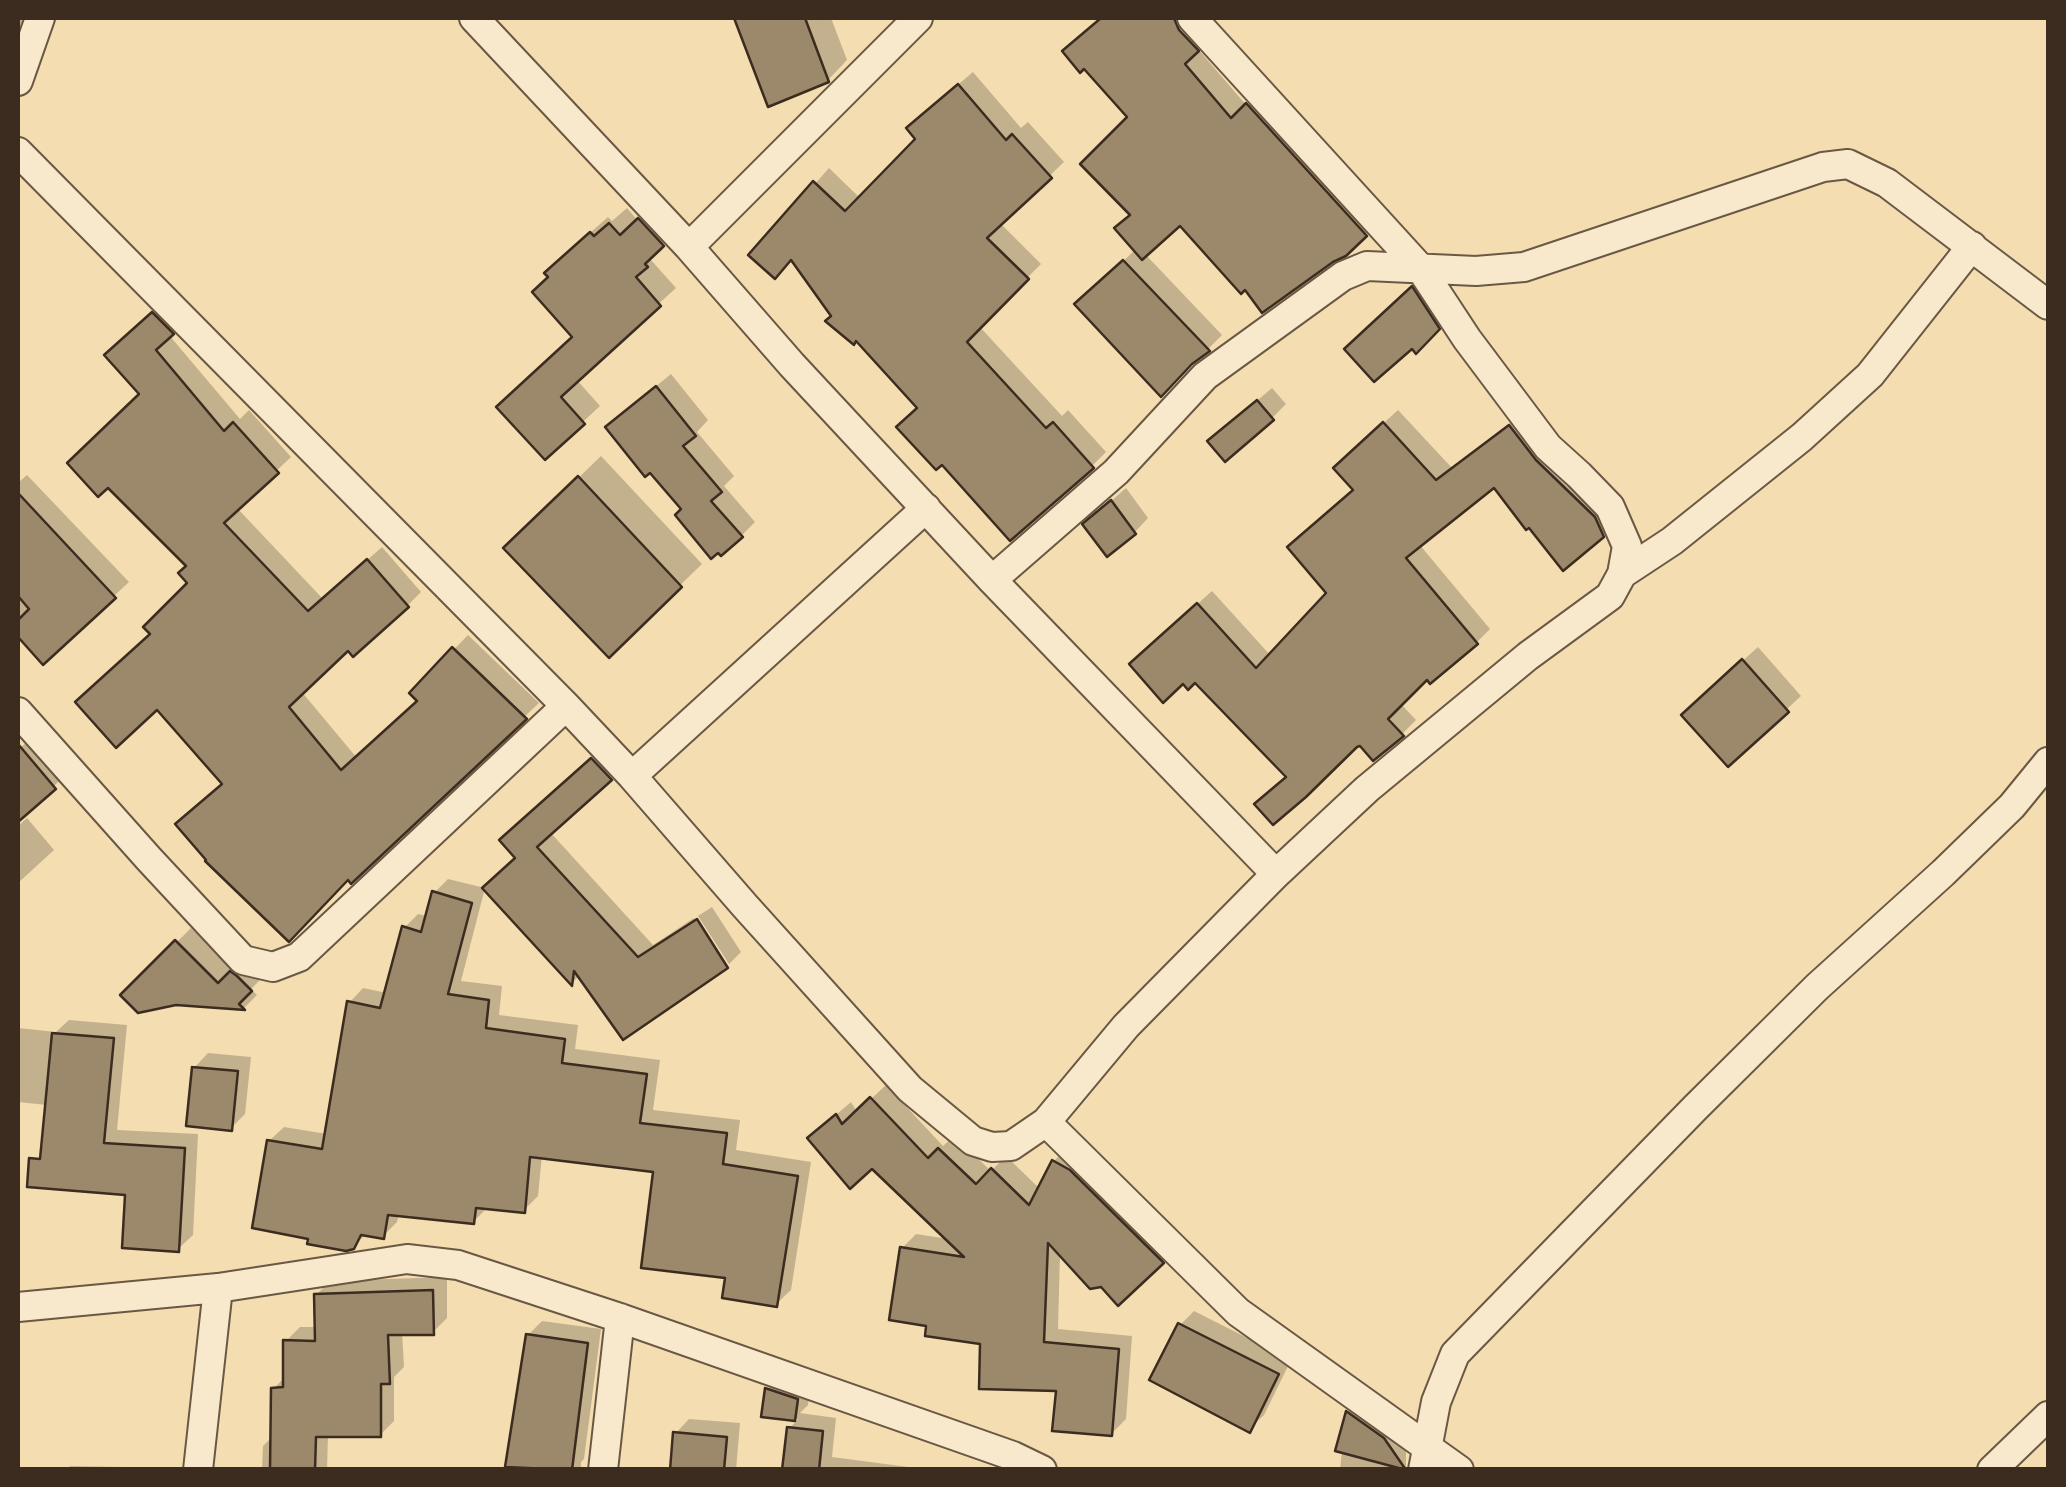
<!DOCTYPE html>
<html>
<head>
<meta charset="utf-8">
<style>
	body { margin:0 }
	#map { position:relative; width:2066px; height:1487px; overflow:hidden; background:#f4ddb0; font-family:Alegreya,serif }
	canvas { display:block }
	.frame { position:absolute; inset:0; border:20px solid #3c2c20; pointer-events:none }
</style>
</head>
<body>
<div id="map">
<canvas width="2066" height="1487"></canvas>
<div class="frame"></div>
</div>
<script>
const context = document.querySelector('canvas').getContext('2d');
context.lineJoin = 'round';
function paint(path, color) {
  context.fillStyle = color;
  context.fill(path, 'evenodd');
}
function shape(rows) {
  const path = new Path2D();
  for (const r of rows) {
    path.moveTo(r[0], r[1]);
    for (let i = 2; i < r.length; i += 2) path.lineTo(r[i], r[i + 1]);
  }
  return path;
}
function trace(path, color, width, dash) {
  context.strokeStyle = color;
  context.lineWidth = width;
  context.lineCap = dash ? 'butt' : 'round';
  context.setLineDash(dash || []);
  context.stroke(path);
}
paint(shape([
	[18,18,29,18,18,42],
	[737,18,831,18,847,60,828,80,770,103],
	[1102,18,1195,18,1211,36,1198,49,1247,106,1262,91,1380,220,1345,254,1245,286,1180,223,1145,254,1222,335,1208,349,1092,291,1136,249,1132,214,1130,117,1079,37],
	[973,72,1021,128,1028,122,1064,162,1000,223,1041,264,979,326,1062,416,1068,410,1106,452,1092,466,920,407,834,315,792,258,752,255,829,168,861,199,919,139,923,114],
	[656,204,679,228,661,246,663,249,651,260,676,288,576,379,600,406,545,457,575,336,551,277,564,256,608,217,612,221,627,208,638,221],
	[1427,275,1452,313,1417,351,1413,346,1362,335],
	[167,300,186,319,169,335,240,419,249,410,291,457,237,508,323,599,382,547,421,592,407,606,348,648,301,691,357,758,420,700,412,693,468,635,539,703,351,880,153,633,191,583,189,565,142,394,122,341],
	[671,374,708,420,697,432,734,476,724,486,755,522,741,536,684,509,651,470,622,414],
	[1272,388,1286,404,1272,418,1225,428],
	[1398,410,1452,468,1524,412,1617,521,1602,535,1494,484,1419,544,1490,629,1476,643,1428,676,1400,703,1416,720,1402,734,1360,744,1288,776,1195,680,1146,650,1212,591,1271,656,1330,594,1356,489,1350,454],
	[601,456,702,564,609,654,506,548],
	[27,475,129,582,43,662,18,633,18,483],
	[1126,488,1148,518,1134,533,1100,511],
	[1758,647,1801,696,1728,764,1698,701],
	[35,735,68,773,18,819,18,750],
	[606,745,624,764,550,832,653,945,694,918,725,967,580,975,573,982,485,888,518,857,516,826],
	[27,818,54,850,18,883,18,826],
	[448,879,485,888,461,981,502,986,499,1015,578,1025,575,1049,660,1060,653,1110,740,1120,736,1150,811,1162,791,1290,776,1304,728,1275,656,1170,542,1155,538,1196,524,1210,488,1207,473,1222,399,1214,397,1222,383,1236,367,1233,353,1247,269,1141,284,1127,327,1134,349,1003,363,988,387,993,404,928,418,914,428,916,434,893],
	[712,907,741,952,729,964,698,916],
	[191,928,234,971,246,959,264,976,251,989,257,995,244,1008,176,1003,124,995],
	[69,1020,127,1025,117,1130,198,1134,193,1235,178,1249,47,1105,18,1102,18,1028,56,1032],
	[208,1053,251,1057,245,1114,231,1128,194,1068],
	[886,1085,943,1146,954,1136,991,1171,1006,1156,1040,1189,1054,1161,1068,1147,1176,1248,1162,1262,1102,1285,1060,1253,1058,1329,1132,1336,1126,1419,1111,1434,1059,1389,983,1342,929,1324,902,1248,916,1234,949,1239,824,1125,851,1102,857,1112],
	[447,1277,447,1318,433,1332,402,1332,404,1367,394,1377,394,1421,380,1435,328,1434,327,1470,262,1470,263,1446,273,1436,273,1389,285,1377,286,1341,300,1327,317,1327,316,1295,330,1281],
	[1194,1311,1291,1360,1264,1415,1249,1429,1180,1325],
	[542,1321,601,1329,584,1459,581,1462,581,1470,507,1470,528,1335],
	[781,1376,811,1385,808,1405,800,1413,836,1418,832,1457,931,1470,785,1470,790,1428,798,1419,764,1414,767,1390],
	[1362,1398,1406,1435,1406,1469,1411,1470,1340,1470,1342,1451,1338,1450,1348,1412],
	[689,1419,740,1423,736,1470,672,1470,675,1434],
	[70,1466,178,1468,178,1470,66,1470]
]), '#0003');
const building = shape([
	[734,18,805,18,829,82,768,107,734,18],
	[1101,18,1174,18,1179,30,1199,51,1185,64,1231,118,1246,103,1367,236,1346,256,1333,262,1262,313,1245,290,1241,294,1180,226,1142,260,1114,228,1130,215,1080,164,1127,117,1084,69,1080,73,1062,51,1101,18],
	[958,84,1006,140,1012,134,1052,178,987,238,1029,279,967,342,1046,428,1053,422,1094,468,1010,541,942,465,936,470,896,427,917,408,856,341,854,345,825,321,831,316,791,260,775,279,748,255,813,181,845,211,915,139,906,128,958,84],
	[638,218,664,246,645,264,648,267,636,277,661,306,561,397,585,424,545,460,496,407,572,337,532,292,548,277,544,273,590,232,594,236,609,223,620,235,638,218],
	[1123,260,1210,351,1192,364,1161,397,1074,304,1123,260],
	[1412,286,1440,329,1416,354,1412,349,1374,382,1344,349,1412,286],
	[152,312,174,334,156,350,224,431,233,422,279,473,224,523,308,611,367,559,409,607,353,657,348,651,289,707,341,770,417,701,409,693,452,647,527,719,351,884,348,880,289,942,205,861,206,860,175,824,222,784,157,710,116,748,75,702,150,634,143,627,187,583,178,573,186,566,108,488,98,497,67,463,139,394,104,355,152,312],
	[656,386,696,436,683,446,722,492,711,501,743,537,721,556,718,553,711,559,675,515,681,509,650,473,645,477,605,427,656,386],
	[1257,400,1274,420,1225,462,1207,441,1257,400],
	[1383,422,1436,480,1509,425,1536,460,1595,517,1604,537,1563,571,1529,528,1526,530,1494,488,1406,558,1478,644,1430,684,1427,680,1388,719,1404,736,1373,761,1360,746,1357,747,1306,797,1273,825,1254,804,1286,777,1195,683,1188,690,1183,684,1163,703,1129,664,1197,603,1256,668,1326,593,1287,547,1353,490,1333,468,1383,422],
	[578,476,682,587,609,658,503,548,578,476],
	[18,493,116,598,43,665,18,637,18,620,29,609,18,596,18,493],
	[1111,500,1136,534,1107,557,1082,524,1111,500],
	[1742,659,1789,712,1728,767,1681,715,1742,659],
	[18,744,56,789,18,822,18,744],
	[591,758,612,780,537,847,638,957,697,919,728,968,623,1040,574,971,572,986,482,888,515,858,499,840,591,758],
	[432,891,472,903,448,994,489,1000,486,1028,565,1039,562,1063,647,1074,640,1123,727,1133,723,1164,798,1176,777,1307,722,1298,725,1278,641,1268,653,1172,530,1157,525,1213,476,1208,474,1224,388,1215,384,1239,361,1235,354,1249,346,1251,307,1244,308,1239,252,1228,267,1140,322,1149,347,1001,380,1008,402,926,421,932,432,891],
	[175,940,218,983,230,971,237,976,252,991,239,1004,245,1010,176,1005,138,1013,120,995,175,940],
	[52,1033,114,1038,104,1143,185,1148,179,1252,122,1248,125,1195,27,1187,29,1158,40,1159,52,1033],
	[192,1067,238,1071,232,1131,186,1126,192,1067],
	[870,1097,928,1158,938,1148,976,1184,991,1168,1029,1205,1052,1160,1070,1170,1164,1263,1118,1306,1101,1287,1090,1289,1048,1243,1044,1342,1119,1349,1112,1436,1052,1431,1056,1391,979,1389,980,1344,925,1336,926,1326,889,1320,900,1247,964,1257,872,1169,850,1189,807,1138,836,1114,842,1124,870,1097],
	[433,1290,434,1335,388,1335,390,1384,381,1384,381,1437,316,1437,315,1470,270,1470,271,1388,283,1387,283,1340,315,1341,314,1294,433,1290],
	[1178,1323,1279,1374,1250,1433,1149,1380,1178,1323],
	[526,1334,588,1343,572,1470,505,1467,526,1334],
	[765,1388,798,1399,795,1421,761,1417,765,1388],
	[1346,1411,1384,1438,1406,1470,1335,1451,1346,1411],
	[787,1427,823,1431,819,1470,782,1470,787,1427],
	[673,1432,727,1437,724,1470,670,1470,673,1432]
]);
paint(building, '#9c886b');
trace(building, '#3c2c20', 2.5);
const street = shape([
	[474,18,689,247,792,365,992,580,1276,874],
	[18,81,40,18],
	[18,152,566,706,632,776,745,906,910,1089,973,1141,992,1147,1011,1146,1046,1122,1126,1026,1276,874,1367,789,1528,656,1610,596,1622,574,1627,546,1610,507,1579,475,1548,447,1467,339,1421,269,1192,18],
	[689,247,918,18],
	[1622,574,1672,541,1802,437,1870,375,1972,246],
	[992,580,1116,472,1205,376,1343,276,1367,266,1476,271,1524,267,1823,167,1848,164,1887,183,2048,305],
	[18,712,149,859,243,960,273,967,299,957,566,706],
	[632,776,926,508],
	[1046,1122,1238,1312,1459,1470],
	[18,1307,218,1288,407,1259,458,1265,620,1318,1013,1456,1042,1470],
	[198,1470,218,1288],
	[603,1470,620,1318],
	[1423,1470,1436,1402,1455,1354,1696,1107,1817,987,1943,873,2012,806,2048,762],
	[1992,1470,2048,1416]
]);
trace(street, '#6a5844', 32);
trace(street, '#f8e9cc', 28);
</script>
</body>
</html>
